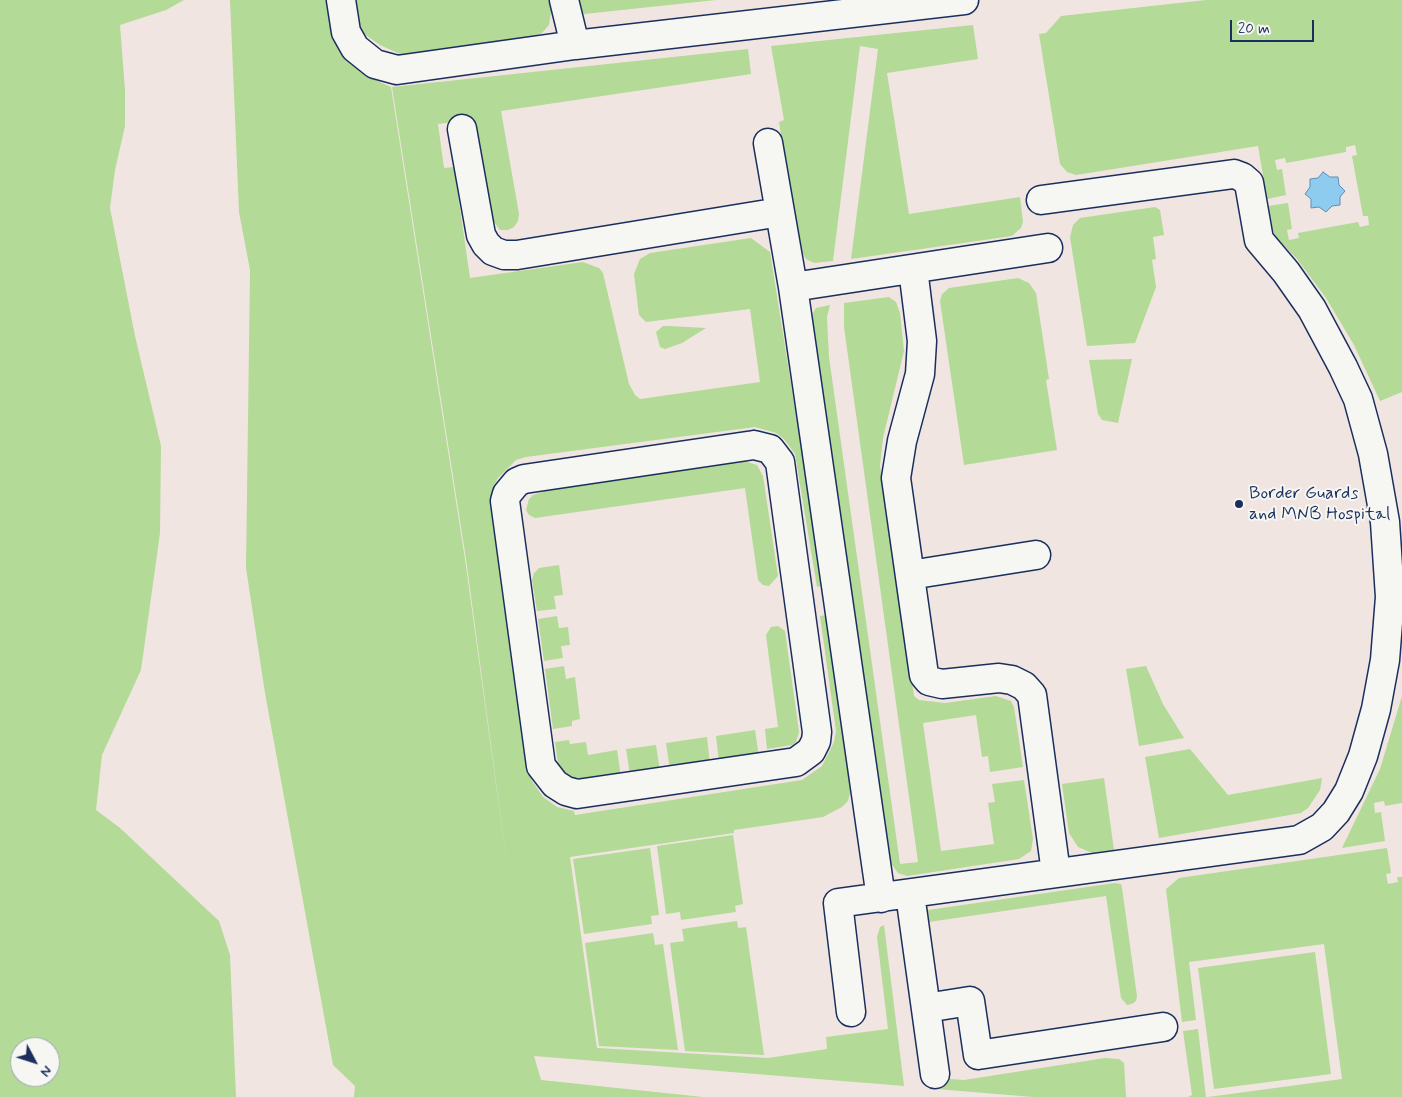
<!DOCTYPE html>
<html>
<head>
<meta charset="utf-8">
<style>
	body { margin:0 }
	#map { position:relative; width:1402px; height:1097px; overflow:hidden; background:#f1e5e1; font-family:Mynerve,sans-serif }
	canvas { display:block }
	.north { position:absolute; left:10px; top:1037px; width:50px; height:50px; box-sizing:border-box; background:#f6f6f2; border:1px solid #9ea6b7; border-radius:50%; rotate:130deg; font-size:14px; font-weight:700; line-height:20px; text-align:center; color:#1b2f5e }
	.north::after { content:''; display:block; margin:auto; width:18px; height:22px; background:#1b2f5e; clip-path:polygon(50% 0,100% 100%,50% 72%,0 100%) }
	.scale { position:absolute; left:1230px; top:20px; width:84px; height:22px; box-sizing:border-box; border:2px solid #1b2f5e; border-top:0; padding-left:6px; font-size:15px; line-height:18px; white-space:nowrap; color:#1b2f5e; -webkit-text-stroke:4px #f6f6f2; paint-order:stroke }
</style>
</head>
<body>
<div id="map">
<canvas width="1402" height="1097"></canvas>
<div class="north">N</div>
<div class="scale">20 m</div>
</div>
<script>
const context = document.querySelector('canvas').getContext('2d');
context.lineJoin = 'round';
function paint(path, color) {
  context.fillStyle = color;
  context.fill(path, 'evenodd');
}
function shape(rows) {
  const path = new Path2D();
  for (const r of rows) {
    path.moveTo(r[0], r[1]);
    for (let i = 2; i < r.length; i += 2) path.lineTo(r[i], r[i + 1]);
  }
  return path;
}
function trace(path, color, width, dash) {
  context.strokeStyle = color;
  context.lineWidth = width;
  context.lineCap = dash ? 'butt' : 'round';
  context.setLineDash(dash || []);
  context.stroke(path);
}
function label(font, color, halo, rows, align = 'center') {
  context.font = font + ' Mynerve,sans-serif';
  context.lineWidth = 4;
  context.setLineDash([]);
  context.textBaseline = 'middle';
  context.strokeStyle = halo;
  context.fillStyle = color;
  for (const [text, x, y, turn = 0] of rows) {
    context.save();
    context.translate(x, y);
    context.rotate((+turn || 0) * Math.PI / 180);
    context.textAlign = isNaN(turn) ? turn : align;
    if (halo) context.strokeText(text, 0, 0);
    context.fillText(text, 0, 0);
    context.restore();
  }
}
paint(shape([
	[0,0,184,0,166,10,120,25,125,90,125,126,115,170,110,208,135,336,161,446,160,533,141,670,102,755,96,810,120,828,219,921,230,955,236,1097,0,1097],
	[20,1047,50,1047,50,1077,20,1077],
	[230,0,331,0,344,56,371,78,391,87,465,559,509,879,466,559,392,87,748,49,751,74,501,111,519,214,518,221,514,227,508,230,500,230,492,219,474,119,438,124,444,168,454,167,470,278,583,262,599,268,603,273,629,384,635,395,640,399,760,382,750,309,646,322,639,315,634,274,640,259,650,253,751,238,770,252,823,585,817,587,795,454,784,439,776,433,755,427,526,457,516,460,498,478,493,487,491,504,527,765,532,781,543,797,557,807,574,811,575,815,802,780,822,766,834,742,836,731,820,616,827,615,851,789,848,801,842,807,823,817,734,830,734,833,570,857,597,1048,768,1058,827,1049,826,1037,888,1029,877,937,880,927,884,925,904,1086,534,1056,541,1080,703,1097,354,1097,355,1086,333,1065,265,693,246,568,250,270,239,212],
	[349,0,553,0,549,25,542,33,533,37,402,55,380,45,360,31],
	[573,0,716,0,575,15],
	[1206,0,1402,0,1402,392,1380,401,1354,345,1326,298,1297,259,1274,235,1268,206,1288,203,1292,229,1287,230,1289,240,1299,238,1298,233,1358,222,1360,227,1369,225,1368,216,1363,216,1352,156,1357,155,1355,145,1346,147,1346,152,1286,163,1285,158,1275,160,1277,170,1282,169,1286,195,1267,199,1258,146,1076,175,1067,172,1060,164,1039,34,1046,33,1061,16],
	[973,25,978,59,887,73,909,214,1020,197,1023,222,1021,228,1012,236,851,259,878,49,860,46,833,261,814,263,806,259,798,246,779,122,784,120,771,46],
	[1155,207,1160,210,1164,235,1153,237,1156,259,1152,260,1156,287,1135,343,1087,346,1070,237,1073,225,1080,218],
	[1018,278,1029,283,1036,293,1049,379,1046,380,1057,450,964,465,940,301,942,294,949,288],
	[889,297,896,302,900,313,904,351,883,438,880,466,914,696,919,700,945,703,996,696,1011,701,1014,707,1023,767,990,772,988,756,982,757,976,715,923,723,941,851,994,844,988,803,995,802,992,784,1024,780,1033,839,1031,851,1019,859,907,876,898,873,890,862,831,446,812,325,813,313,816,308,830,305,827,317,829,357,900,864,918,862,844,327,844,303],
	[663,326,668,326,706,328,682,343,665,349,660,347,656,332],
	[1132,359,1118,423,1102,420,1098,414,1089,360],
	[744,461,757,465,763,476,778,576,769,586,763,585,758,580,745,488,535,518,529,515,526,510,529,499,533,495,548,490],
	[559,565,563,595,554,596,556,609,537,611,532,580,534,573,539,568],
	[557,616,559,628,568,627,570,645,561,646,563,658,544,661,538,619],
	[778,626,785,631,799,732,796,742,792,745,767,749,765,729,778,727,766,635,771,627],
	[564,666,566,679,575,677,580,719,572,721,572,726,553,729,545,669],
	[1146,666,1163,704,1184,738,1139,746,1126,669],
	[1402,696,1402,803,1385,806,1384,801,1374,803,1375,813,1381,812,1385,841,1342,848,1380,769],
	[755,730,759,757,719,762,716,736],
	[707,737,710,764,670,770,666,743],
	[569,740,570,744,586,742,588,755,617,750,621,777,574,781,569,777,558,764,555,742],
	[656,745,660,771,630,775,626,749],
	[1190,749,1228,795,1322,778,1320,790,1308,808,1301,813,1159,838,1145,757],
	[1104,778,1114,850,1092,853,1078,847,1069,833,1062,784],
	[733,835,743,904,735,906,736,912,681,920,680,912,666,914,657,846],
	[650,848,659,915,651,916,652,924,584,934,573,859],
	[1387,848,1391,873,1386,874,1388,884,1398,882,1397,877,1402,877,1402,1097,1208,1097,1342,1079,1324,944,1189,962,1196,1020,1182,1022,1166,889,1179,878],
	[1115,883,1121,884,1122,888,1137,996,1136,1001,1132,1004,1127,1005,1121,998,1106,896,929,922,928,910],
	[737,921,738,928,746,927,764,1055,685,1051,670,943,684,941,682,929],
	[653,933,655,945,663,944,678,1050,599,1046,585,943],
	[1315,952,1331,1074,1214,1089,1198,968],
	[1198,1029,1206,1097,1188,1097,1192,1095,1183,1031],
	[1105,1058,1119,1059,1124,1063,1126,1097,1033,1097,936,1089,937,1078,964,1080]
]), '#b3da96');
const water = shape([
	[1323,172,1330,177,1338,177,1339,185,1345,191,1340,197,1340,205,1332,206,1326,212,1319,207,1311,208,1311,199,1305,194,1310,187,1310,179,1318,178,1323,172]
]);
paint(water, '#8eccef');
trace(water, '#608db5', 1);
const minor = shape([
	[341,0,346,32,355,48,375,64,397,70,575,45,964,0],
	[564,0,575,45],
	[462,129,481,235,486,244,493,251,504,255,517,255,780,212],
	[768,143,793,287,881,898],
	[913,269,922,341,920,374,902,441,896,478,924,675,929,681,942,684,999,678,1012,680,1024,686,1032,695,1056,873],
	[793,287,1048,248],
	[754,445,770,449,780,462,817,732,816,741,811,751,796,762,577,794,566,791,555,784,541,766,505,501,507,494,517,482,524,479,754,445],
	[910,575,1036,555],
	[910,894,935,1074],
	[926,1008,970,1001,978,1055,1163,1027],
	[851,1012,838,903,1299,840,1322,827,1336,812,1349,791,1363,756,1376,709,1385,660,1390,597,1385,522,1373,454,1358,399,1343,367,1312,309,1286,272,1259,240,1249,183,1242,177,1234,174,1041,200]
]);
trace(minor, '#1b2f5e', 31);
trace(minor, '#f6f6f2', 28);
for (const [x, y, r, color] of [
	[1239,504,5,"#1b2f5e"]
]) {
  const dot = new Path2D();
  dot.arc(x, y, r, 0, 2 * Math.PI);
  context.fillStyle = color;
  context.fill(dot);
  trace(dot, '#f6f6f2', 2);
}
label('18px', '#1b2f5e', '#f6f6f2', [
	["Border Guards",1249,494],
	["and MNB Hospital",1249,515]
], 'left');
</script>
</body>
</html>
